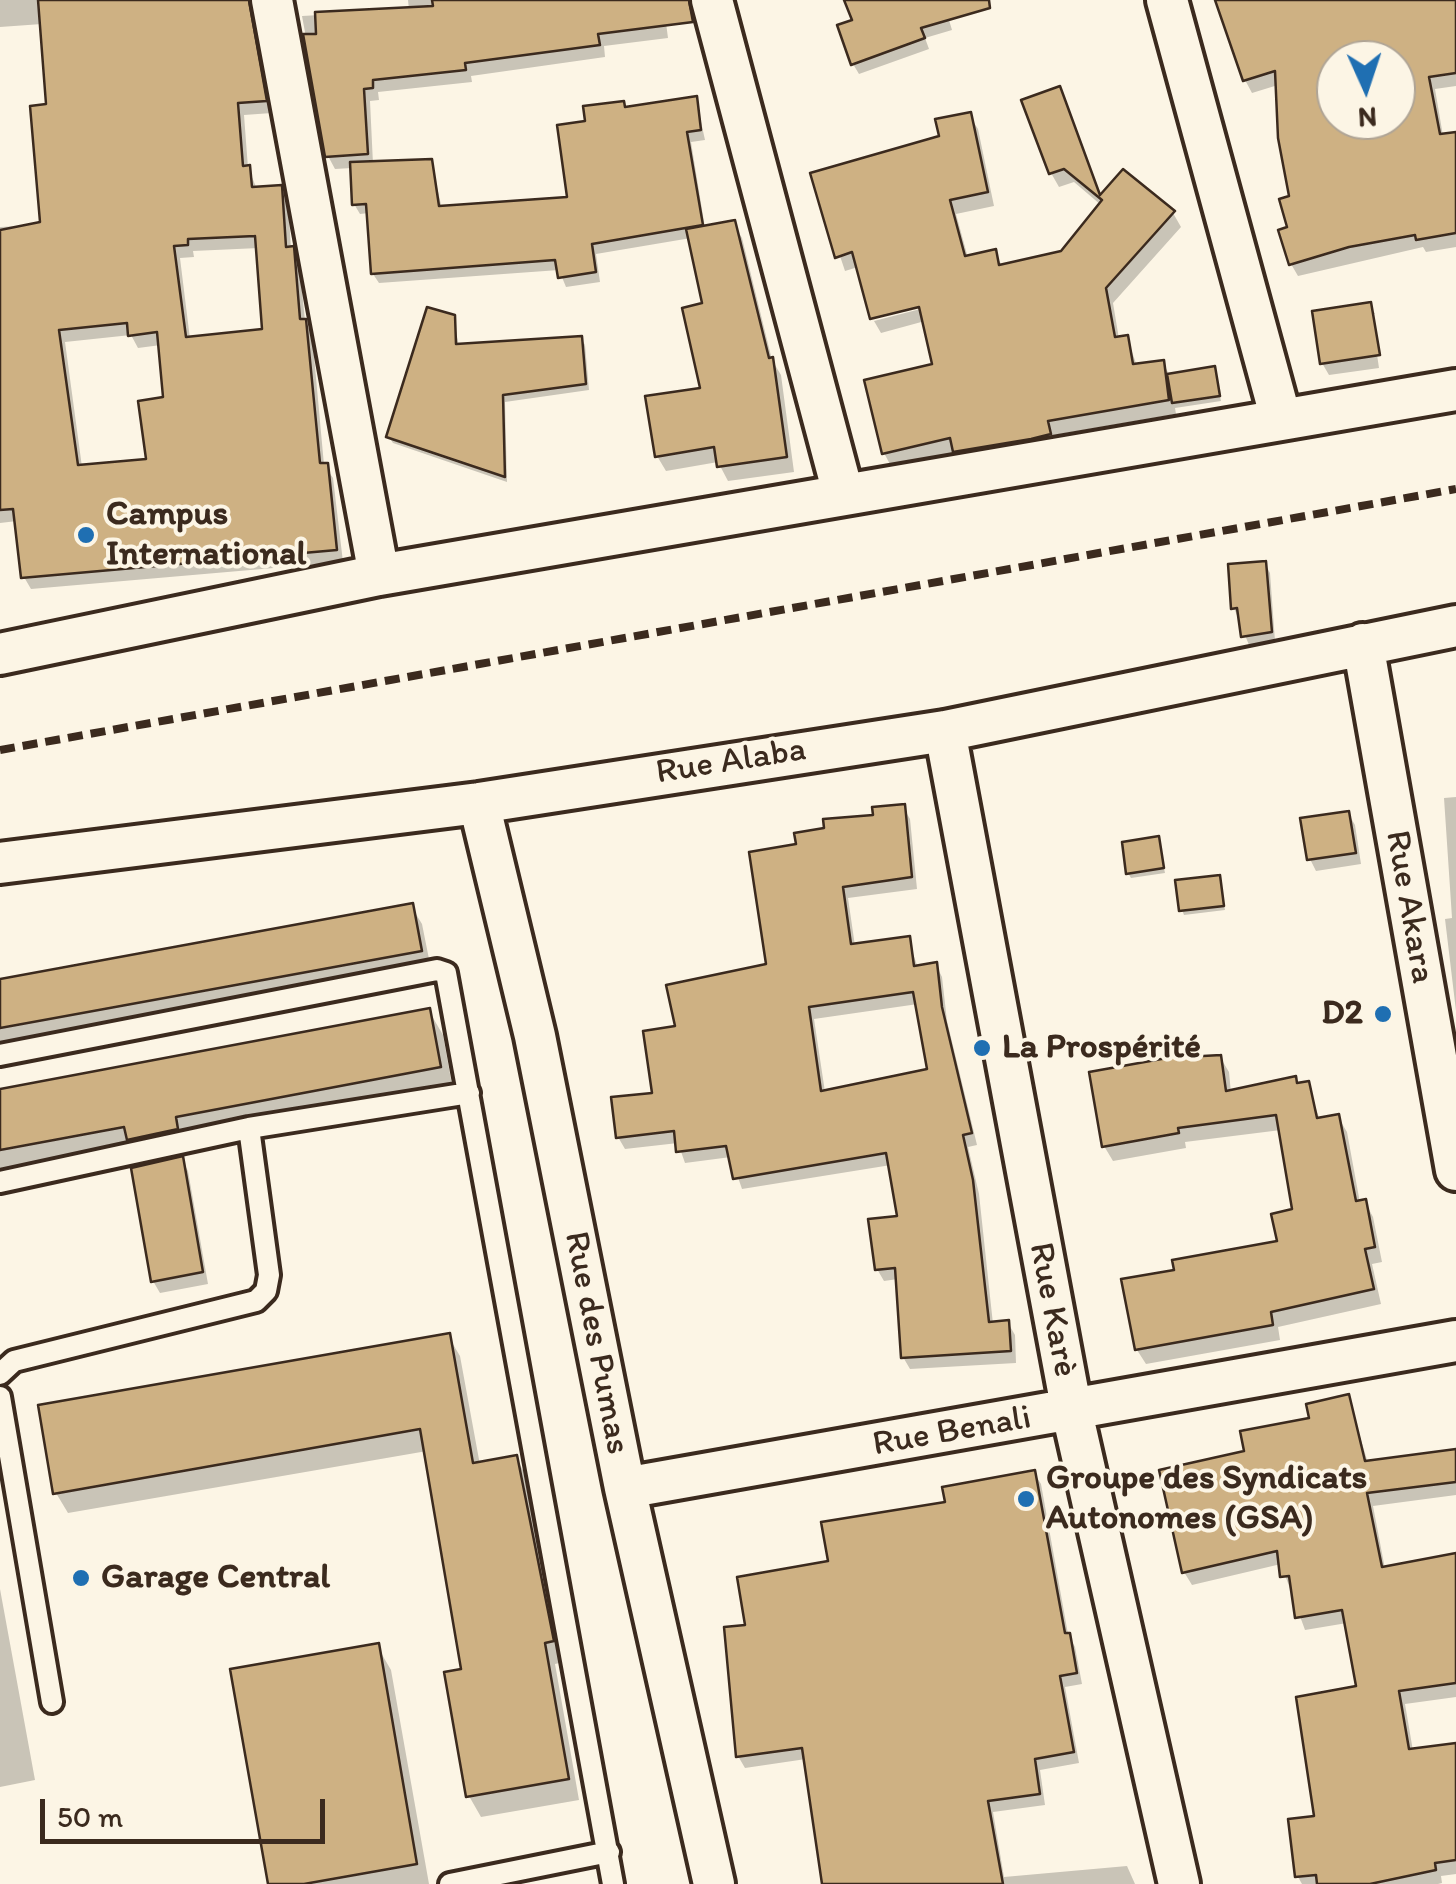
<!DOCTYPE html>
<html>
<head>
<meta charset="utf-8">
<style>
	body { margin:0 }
	#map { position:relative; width:1456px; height:1884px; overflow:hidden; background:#fcf5e5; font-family:Itim,sans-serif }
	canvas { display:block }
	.north { position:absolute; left:1316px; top:40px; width:100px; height:100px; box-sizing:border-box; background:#fcf5e5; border:2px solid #afa495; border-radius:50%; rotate:177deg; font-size:28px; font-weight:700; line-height:40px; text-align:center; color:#3b2a1e }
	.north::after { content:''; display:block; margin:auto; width:35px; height:45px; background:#1f6fb2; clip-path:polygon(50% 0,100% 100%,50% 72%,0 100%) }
	.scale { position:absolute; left:40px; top:1799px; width:285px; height:45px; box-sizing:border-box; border:5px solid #3b2a1e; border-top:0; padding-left:12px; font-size:30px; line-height:35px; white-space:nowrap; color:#3b2a1e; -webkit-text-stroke:8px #fcf5e5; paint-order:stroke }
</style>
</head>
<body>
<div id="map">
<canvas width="1456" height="1884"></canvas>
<div class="north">N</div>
<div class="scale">50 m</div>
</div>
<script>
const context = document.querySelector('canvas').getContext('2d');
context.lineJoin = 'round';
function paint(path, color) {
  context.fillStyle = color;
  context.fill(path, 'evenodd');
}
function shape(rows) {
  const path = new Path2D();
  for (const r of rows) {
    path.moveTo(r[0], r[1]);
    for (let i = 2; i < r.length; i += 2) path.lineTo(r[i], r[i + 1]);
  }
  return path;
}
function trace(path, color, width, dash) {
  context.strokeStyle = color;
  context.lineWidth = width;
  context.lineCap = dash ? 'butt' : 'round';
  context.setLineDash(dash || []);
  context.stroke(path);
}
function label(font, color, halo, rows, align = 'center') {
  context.font = font + ' Itim,sans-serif';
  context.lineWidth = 8;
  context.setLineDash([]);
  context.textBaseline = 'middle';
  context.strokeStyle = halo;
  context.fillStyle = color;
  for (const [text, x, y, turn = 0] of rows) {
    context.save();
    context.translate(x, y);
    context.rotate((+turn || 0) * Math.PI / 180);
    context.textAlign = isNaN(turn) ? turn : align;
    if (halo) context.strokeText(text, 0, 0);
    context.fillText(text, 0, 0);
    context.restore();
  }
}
paint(shape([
	[0,0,261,0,255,7,272,113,244,115,248,168,257,189,281,188,288,200,291,249,299,261,305,321,312,334,324,465,333,478,343,562,31,589,24,577,17,521,0,523,0,227,43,225,49,106,42,24,0,27],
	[259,248,265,331,190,339,180,258,194,257,193,251],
	[131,335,138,348,161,345,166,399,149,461,82,467,65,342],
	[408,0,663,0,668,38,604,46,605,57,471,76,472,82,378,92,379,100,370,101,373,164,431,161,442,209,569,199,588,123,626,109,696,99,705,140,691,142,705,228,733,223,742,238,772,360,781,375,794,472,728,481,718,462,666,471,657,456,703,390,705,305,691,238,596,254,600,282,566,287,559,270,379,283,373,274,369,213,360,214,354,204,352,168,335,169,328,156,302,16,409,10],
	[847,0,943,0,952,30,925,38,929,49,859,74,853,64,855,22],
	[1231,0,1456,0,1456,86,1435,89,1443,136,1456,135,1456,247,1426,252,1423,247,1298,276,1291,264,1292,198,1278,85,1252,93,1245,80],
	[1336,60,1396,60,1396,120,1336,120],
	[1058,89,1102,197,1173,213,1181,227,1113,303,1119,339,1127,338,1137,366,1163,363,1170,376,1214,368,1221,401,1175,408,1176,414,1054,435,1058,448,964,466,956,453,892,468,884,453,935,366,925,321,881,333,874,321,932,306,858,267,845,271,813,175,942,138,969,115,978,129,994,206,956,214,968,258,994,252,1003,267,1062,253,1101,205,1074,182,1059,187,1051,173],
	[1370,305,1375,314,1371,314,1379,368,1329,375,1322,363],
	[453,317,459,346,581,338,585,345,589,390,505,402,507,482,393,443,389,437],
	[1265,564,1270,573,1275,641,1249,645,1234,608],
	[1456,797,1456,1011,1445,919,1452,918,1444,798],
	[903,807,910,819,917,889,848,898,855,946,908,939,918,968,936,965,942,977,947,1021,977,1145,968,1147,979,1194,993,1324,1008,1323,1015,1335,1016,1363,910,1369,903,1357,898,1279,884,1281,877,1269,900,1218,891,1165,742,1189,731,1157,685,1163,678,1143,625,1149,618,1137,655,1095,678,1028,769,966,799,846],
	[918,1004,930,1071,825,1092,814,1019],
	[1348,813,1355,825,1361,864,1316,871,1310,859],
	[1158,839,1165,873,1131,878,1128,873],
	[1219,878,1225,910,1184,915,1182,910],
	[411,906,422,924,431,969,0,1049,0,979],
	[429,1011,443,1035,453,1091,188,1141,190,1153,179,1155,188,1171,208,1284,160,1293,153,1281,145,1167,135,1151,0,1176,0,1092],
	[1220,1057,1229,1072,1231,1093,1307,1084,1320,1120,1338,1117,1347,1132,1360,1203,1365,1202,1373,1217,1382,1262,1372,1264,1381,1304,1278,1327,1280,1340,1146,1364,1137,1350,1177,1272,1280,1243,1295,1211,1281,1130,1185,1142,1186,1148,1113,1161,1104,1146],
	[448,1336,460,1356,480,1465,516,1458,528,1479,564,1662,555,1664,579,1800,481,1817,469,1796,464,1671,427,1451,68,1513,56,1493],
	[1348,1397,1368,1463,1456,1452,1456,1495,1373,1506,1385,1569,1456,1555,1456,1697,1405,1704,1413,1751,1456,1745,1456,1874,1441,1876,1442,1883,1438,1884,1302,1884,1298,1877,1359,1688,1347,1623,1305,1630,1281,1564,1192,1585,1184,1572,1246,1453],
	[1034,1473,1041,1484,1068,1634,1075,1647,1082,1684,1065,1687,1079,1763,1040,1770,1045,1805,993,1812,1004,1877,1127,1866,1135,1884,825,1884,806,1759,745,1768,738,1756,748,1627,830,1563,948,1504],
	[0,1589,35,1780,0,1787],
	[377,1646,391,1670,429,1884,271,1884]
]), '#0003');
const building = shape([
	[38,0,249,0,267,101,238,103,243,166,250,165,252,187,282,185,286,247,294,246,300,319,306,319,320,463,328,463,337,550,21,578,13,509,0,510,0,230,40,222,30,106,46,104,38,0],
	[255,236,262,329,186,337,174,246,188,245,188,239,255,236],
	[127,323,128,336,157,332,163,397,138,401,146,459,78,465,59,330,127,323],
	[432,0,689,0,693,22,598,34,600,45,465,63,466,70,373,80,373,88,364,89,368,154,325,157,303,34,316,34,315,12,433,6,432,0],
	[844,0,989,0,990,8,921,28,925,38,851,65,837,25,852,20,844,0],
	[1215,0,1456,0,1456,73,1429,77,1440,134,1456,132,1456,233,1416,240,1415,235,1349,247,1289,265,1278,230,1287,227,1279,199,1289,196,1278,138,1275,71,1243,81,1215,0],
	[1336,60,1396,60,1396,120,1336,120,1336,60],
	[1060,86,1100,195,1123,169,1175,211,1106,288,1115,337,1128,335,1133,364,1164,360,1169,400,1048,421,1051,434,1031,439,953,452,950,438,882,454,864,380,932,364,919,307,870,319,852,252,835,258,810,173,939,136,935,119,971,112,988,192,950,200,965,256,996,249,999,265,1061,251,1102,200,1064,169,1049,174,1021,100,1060,86],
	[697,96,701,130,687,132,703,225,592,244,596,272,558,278,555,260,371,274,366,204,352,205,350,162,432,159,439,206,567,197,557,125,585,121,583,106,624,101,625,107,697,96],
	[735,220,769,358,773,357,787,457,717,467,714,447,655,457,645,396,700,388,682,308,702,303,686,229,735,220],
	[1371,302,1380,355,1320,364,1312,311,1371,302],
	[427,307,455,315,456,344,582,336,586,384,503,395,505,477,386,437,427,307],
	[1215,366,1220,396,1172,403,1167,374,1215,366],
	[1266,561,1272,632,1241,637,1237,608,1231,609,1228,564,1266,561],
	[905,804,912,877,843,887,851,944,910,936,914,966,937,962,942,1007,972,1133,963,1135,973,1180,989,1322,1009,1320,1011,1351,901,1358,895,1268,875,1270,868,1219,897,1216,886,1153,733,1179,726,1146,676,1152,674,1131,616,1138,611,1097,652,1093,643,1031,675,1026,666,985,766,964,749,852,796,844,794,833,824,828,823,819,873,815,872,807,905,804],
	[913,992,927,1069,821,1091,809,1007,913,992],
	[1349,811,1356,853,1307,860,1300,818,1349,811],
	[1159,836,1164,868,1126,874,1122,842,1159,836],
	[1220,875,1224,906,1179,911,1175,880,1220,875],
	[413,903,422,951,0,1028,0,979,413,903],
	[430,1008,441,1067,176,1117,178,1129,127,1140,124,1127,0,1150,0,1089,430,1008],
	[1221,1055,1226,1091,1296,1076,1297,1083,1309,1081,1317,1118,1339,1114,1356,1201,1366,1199,1375,1247,1365,1249,1374,1289,1271,1312,1273,1325,1135,1350,1121,1279,1174,1270,1172,1260,1277,1241,1271,1214,1292,1209,1276,1115,1178,1128,1179,1133,1102,1147,1089,1072,1167,1058,1221,1055],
	[183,1156,203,1272,151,1282,131,1168,183,1156],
	[450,1333,473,1463,517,1455,554,1641,545,1643,569,1779,466,1797,444,1672,461,1669,420,1429,53,1494,38,1405,450,1333],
	[1349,1394,1365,1461,1456,1449,1456,1482,1367,1493,1382,1567,1456,1553,1456,1683,1399,1691,1409,1749,1456,1743,1456,1860,1435,1863,1436,1870,1370,1884,1317,1884,1316,1875,1295,1877,1288,1819,1314,1816,1296,1697,1356,1686,1342,1610,1295,1618,1289,1576,1280,1577,1277,1551,1182,1573,1159,1470,1244,1451,1240,1431,1309,1418,1306,1404,1349,1394],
	[1035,1470,1065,1633,1070,1633,1077,1673,1060,1676,1074,1752,1035,1759,1040,1794,988,1801,1003,1884,822,1884,802,1748,736,1757,724,1627,745,1625,737,1577,828,1561,821,1522,945,1502,942,1487,1035,1470],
	[379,1643,417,1864,304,1884,268,1884,230,1669,379,1643]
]);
paint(building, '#ceb183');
trace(building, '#3b2a1e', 2.5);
const lane = shape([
	[0,1055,437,970,446,973,613,1884],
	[0,1182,249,1128,469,1093],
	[0,1374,14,1361,256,1301,266,1291,269,1275,249,1128],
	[0,1397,52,1702],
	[450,1884,609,1852]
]);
const street = shape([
	[272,0,379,575],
	[712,0,843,493],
	[1167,0,1281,419],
	[1363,644,1456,1170],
	[0,654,379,575,1456,390],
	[945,731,1072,1412,1179,1884],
	[479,803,535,1036,625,1488,714,1884],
	[0,863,479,803,945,731,1456,626],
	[625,1488,1456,1341]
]);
trace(lane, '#3b2a1e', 28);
trace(street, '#3b2a1e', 48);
trace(lane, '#fcf5e5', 20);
trace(street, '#fcf5e5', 40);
trace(shape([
	[0,750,1456,489]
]), '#3b2a1e', 8, [15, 8]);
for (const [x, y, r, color] of [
	[86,535,10,"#1f6fb2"],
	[1383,1014,10,"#1f6fb2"],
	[982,1048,10,"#1f6fb2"],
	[1026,1499,10,"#1f6fb2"],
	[81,1578,10,"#1f6fb2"]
]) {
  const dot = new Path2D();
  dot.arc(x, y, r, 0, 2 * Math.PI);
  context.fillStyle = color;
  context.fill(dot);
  trace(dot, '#fcf5e5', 4);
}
label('bold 35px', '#3b2a1e', '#fcf5e5', [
	["Campus",106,515],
	["International",106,555],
	["D2",1363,1014,"right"],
	["La Prospérité",1002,1048],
	["Groupe des Syndicats",1046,1479],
	["Autonomes (GSA)",1046,1519],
	["Garage Central",101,1578]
], 'left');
label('35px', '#3b2a1e', '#fcf5e5', [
	["Rue Alaba",731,762,-9],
	["Rue Akara",1409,907,80],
	["Rue Karè",1052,1310,79],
	["Rue des Pumas",596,1343,79],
	["Rue Benali",952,1432,-10]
]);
</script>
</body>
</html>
